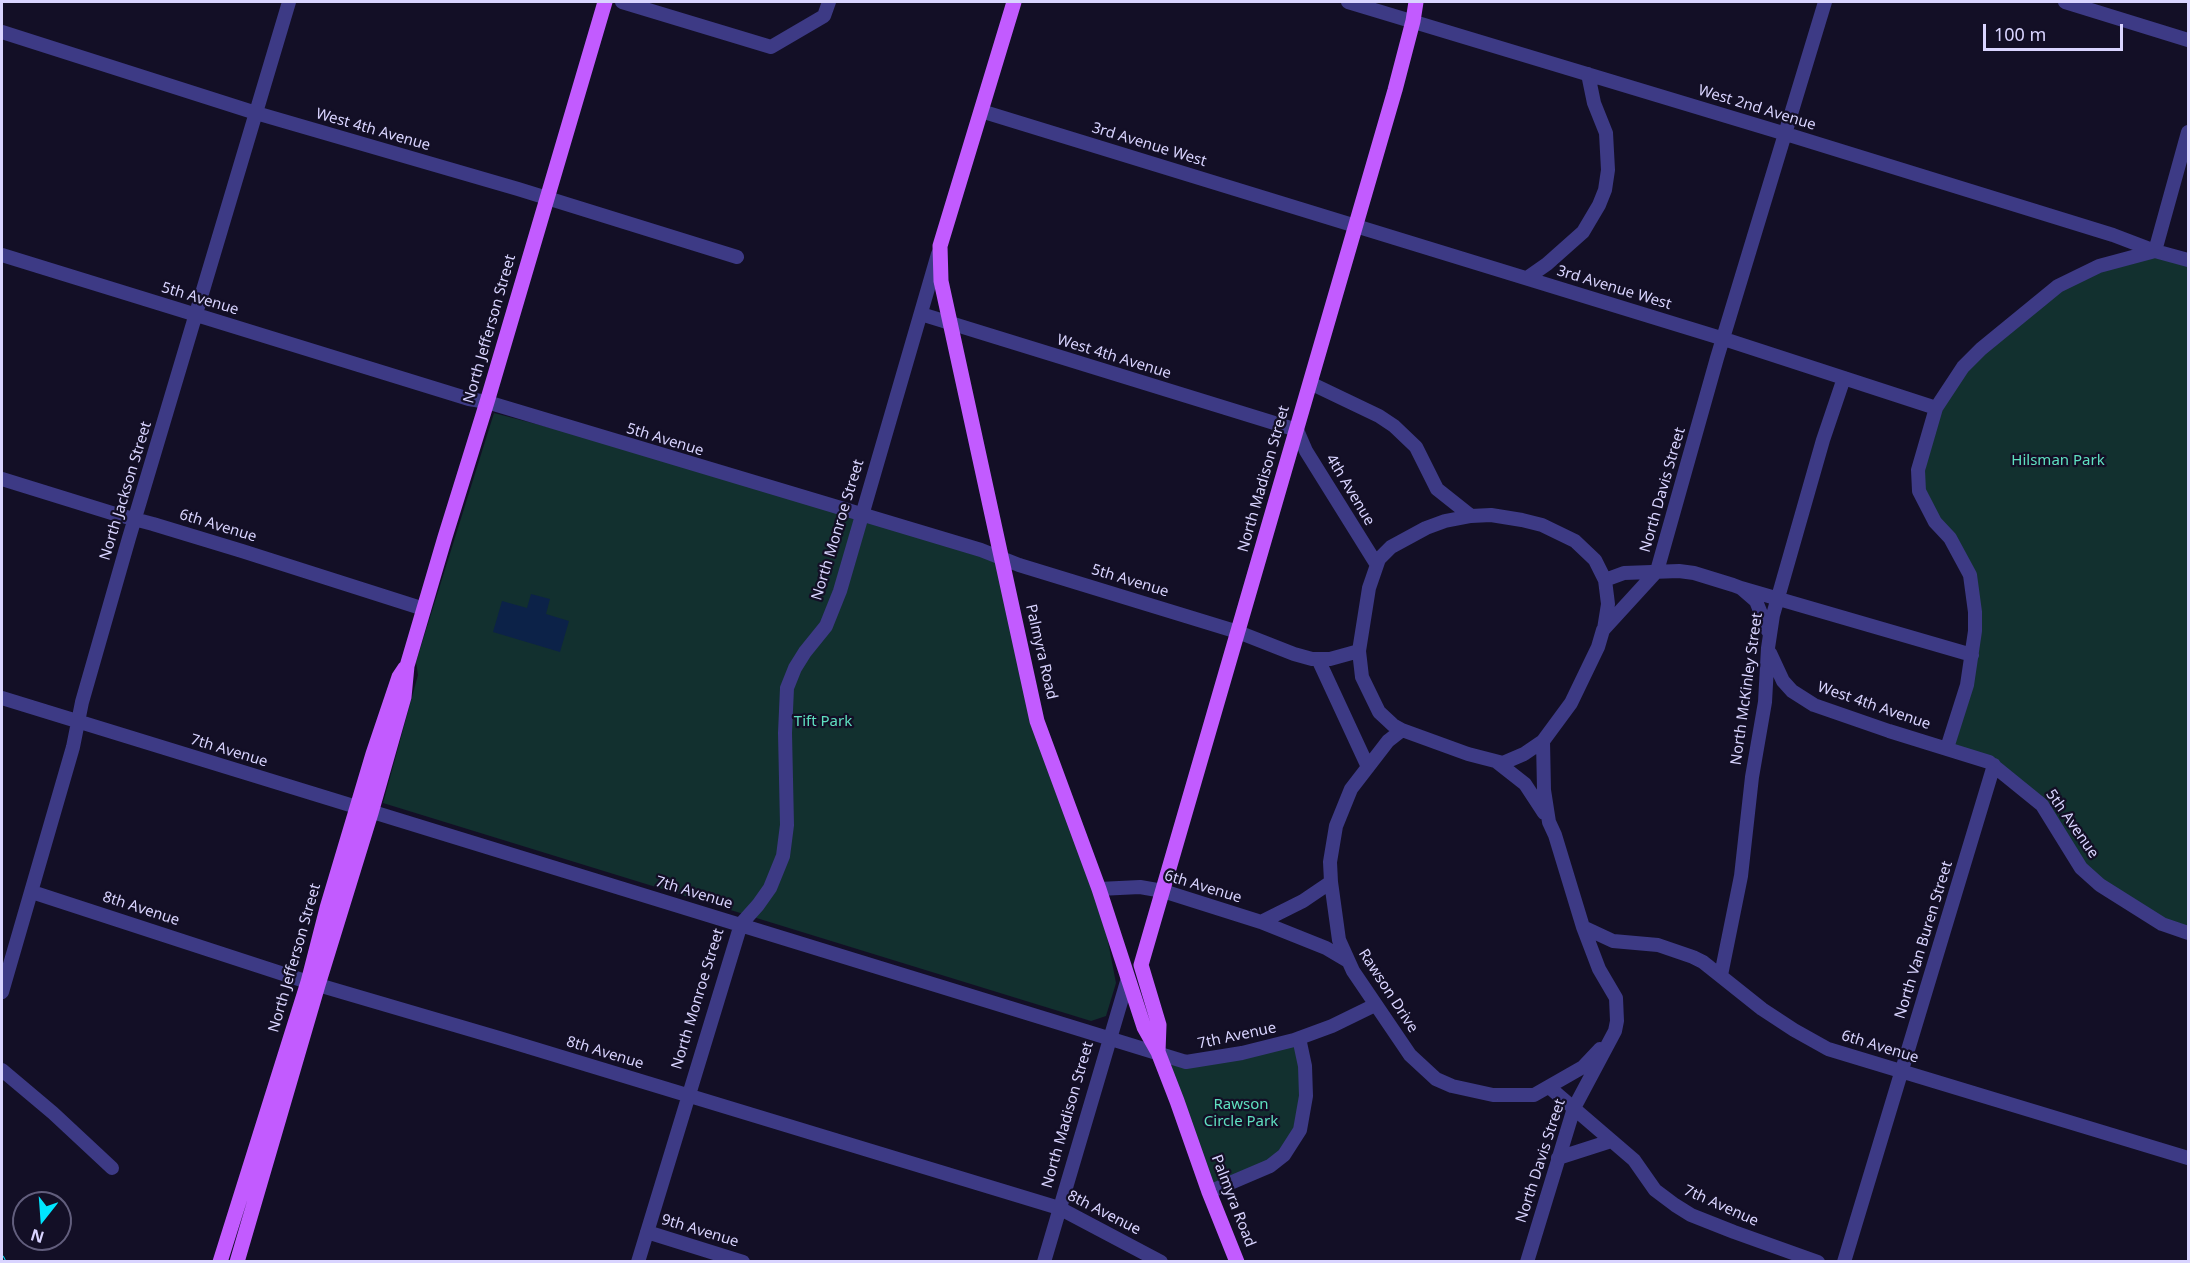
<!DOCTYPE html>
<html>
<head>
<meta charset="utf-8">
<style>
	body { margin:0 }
	#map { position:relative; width:2190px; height:1263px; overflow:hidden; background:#130f26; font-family:"Noto Sans",sans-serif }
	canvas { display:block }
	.frame { position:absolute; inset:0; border:3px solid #d9d4ff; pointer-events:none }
	.north { position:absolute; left:12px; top:1191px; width:60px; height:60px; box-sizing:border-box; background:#130f26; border:2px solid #625e7d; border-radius:50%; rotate:197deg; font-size:16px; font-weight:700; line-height:24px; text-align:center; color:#d9d4ff }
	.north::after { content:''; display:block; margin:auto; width:21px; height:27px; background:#00e5ff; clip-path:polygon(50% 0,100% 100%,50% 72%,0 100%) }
	.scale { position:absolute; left:1983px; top:24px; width:140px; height:27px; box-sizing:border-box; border:3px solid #d9d4ff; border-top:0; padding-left:8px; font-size:18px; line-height:21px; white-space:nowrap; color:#d9d4ff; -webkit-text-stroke:4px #130f26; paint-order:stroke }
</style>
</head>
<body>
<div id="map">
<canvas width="2190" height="1263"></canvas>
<div class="frame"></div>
<div class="north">N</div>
<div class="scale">100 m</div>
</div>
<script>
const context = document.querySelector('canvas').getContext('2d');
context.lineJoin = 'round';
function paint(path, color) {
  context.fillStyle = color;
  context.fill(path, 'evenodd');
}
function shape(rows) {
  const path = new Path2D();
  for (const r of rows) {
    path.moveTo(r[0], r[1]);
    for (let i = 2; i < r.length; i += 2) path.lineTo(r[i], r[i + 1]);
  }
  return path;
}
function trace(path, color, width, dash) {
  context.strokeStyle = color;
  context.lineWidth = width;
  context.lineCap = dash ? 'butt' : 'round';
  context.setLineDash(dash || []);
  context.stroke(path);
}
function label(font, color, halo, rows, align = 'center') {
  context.font = font + ' "Noto Sans",sans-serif';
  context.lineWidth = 4.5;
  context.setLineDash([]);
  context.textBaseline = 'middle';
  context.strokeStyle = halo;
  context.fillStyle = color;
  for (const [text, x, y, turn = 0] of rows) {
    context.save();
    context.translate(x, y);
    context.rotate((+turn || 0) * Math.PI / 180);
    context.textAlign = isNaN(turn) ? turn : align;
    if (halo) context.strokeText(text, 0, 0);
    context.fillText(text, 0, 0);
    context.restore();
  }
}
paint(shape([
	[2153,253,2188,261,2188,931,2163,922,2098,881,2055,820,1990,760,1949,747,1977,602,1921,491,1937,409,1964,367,2058,288],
	[494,413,639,451,1000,559,1036,722,1098,890,1116,983,1106,1016,1091,1021,383,803,418,675,416,662],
	[1299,1039,1302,1119,1283,1153,1210,1191,1158,1055,1186,1063]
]), '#12302f');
paint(shape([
	[531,594,550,599,546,614,569,621,560,652,493,632,502,601,527,608]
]), '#0c2248');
trace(shape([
	[622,2,771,47,824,16,829,2],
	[1348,2,1786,134,2113,235,2155,251,2188,132],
	[2065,2,2188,40],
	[2,32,256,113,518,189,737,257],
	[981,111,1724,339,1936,408],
	[2,255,469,399,487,402,981,550,1019,565,1238,632,1294,654,1312,659,1330,659,1359,651],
	[1527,278,1547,264,1583,232,1599,205,1605,190,1608,170,1606,133,1594,103,1588,74],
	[921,314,1297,430,1306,451,1377,565],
	[1310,383,1379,416,1394,426,1416,447,1437,489,1471,516,1491,515,1522,520,1542,525,1575,541,1595,560,1605,580,1608,604,1604,629],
	[2,479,115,514,153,524,242,551,424,609],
	[1605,580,1624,573,1679,571,1694,573,1733,585,1741,588,1756,601,1768,631],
	[1741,588,1972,655],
	[1770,653,1783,681,1792,691,1814,705,1889,731,1989,762,2042,805,2081,868,2100,885,2162,924,2188,933],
	[1318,659,1368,767],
	[2,698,1186,1062,1242,1053,1294,1040,1332,1026,1375,1005],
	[1402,730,1393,725,1379,712,1362,677,1359,651,1369,588,1379,559,1391,547,1426,528,1445,521,1471,516],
	[1543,741,1524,754,1503,763,1468,754,1402,730,1388,741,1351,789,1336,826,1330,862,1331,882,1339,940,1353,971,1410,1055,1436,1079,1452,1086,1493,1095,1534,1095,1583,1067,1600,1049],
	[1947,748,1967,685,1975,631,1975,612,1970,575,1950,538,1935,522,1919,491,1918,470,1936,408,1963,367,1981,349,2058,286,2099,266,2155,251,2188,260],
	[1497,762,1525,784,1544,813],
	[1099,889,1140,887,1163,891,1261,922,1303,901,1331,882],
	[32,892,308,982,499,1038,1059,1208,1161,1262],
	[1261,922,1326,948,1348,961],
	[1583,927,1613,941,1658,945,1693,957,1703,962,1762,1009,1794,1030,1828,1049,2188,1158],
	[1721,975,1741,876,1752,777,1765,702,1768,648,1773,615,1823,440,1844,378],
	[2,992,73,747,82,702,129,538,289,2],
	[2,1070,53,1113,112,1168],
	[1549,1087,1634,1160,1655,1190,1675,1205,1691,1215,1734,1232,1818,1262],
	[1558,1158,1611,1141],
	[1209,1192,1270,1166,1284,1155,1300,1130,1306,1096,1305,1066,1299,1038],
	[647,1232,743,1262],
	[638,1262,741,924,758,905,770,888,783,856,787,825,785,733,787,688,795,668,805,652,826,626,840,591,938,254],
	[1044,1262,1128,978],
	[1527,1262,1574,1108,1615,1031,1617,1021,1616,998,1599,969,1583,927,1555,835,1549,822,1544,790,1543,741,1571,703,1598,647,1603,630,1657,571,1717,358,1825,2],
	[1844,1262,1994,765]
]), '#3d3a85', 14);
trace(shape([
	[1014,2,940,246,941,281,1037,721,1099,889,1144,1027,1158,1052,1177,1101,1209,1192,1237,1262],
	[1158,1052,1159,1025,1141,965,1395,90,1413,21,1416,2],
	[220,1262,308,982,327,908,373,754,399,677,405,668],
	[237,1262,318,985,371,813,404,697,407,666,445,537,487,402,605,2]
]), '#c25bff', 15);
const rail = shape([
	[2,1258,4,1262]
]);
trace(rail, '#00e5ff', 5);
trace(rail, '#130f26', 3, [9]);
label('15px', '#d9d4ff', '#130f26', [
	["West 2nd Avenue",1757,108,17],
	["West 4th Avenue",373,130,16],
	["3rd Avenue West",1149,145,17],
	["3rd Avenue West",1614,288,17],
	["5th Avenue",200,299,17],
	["North Jefferson Street",490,329,-74],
	["West 4th Avenue",1114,357,17],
	["5th Avenue",665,440,17],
	["North Madison Street",1264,479,-74],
	["4th Avenue",1350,490,59],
	["North Davis Street",1663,490,-74],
	["North Jackson Street",126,491,-73],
	["6th Avenue",218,526,17],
	["North Monroe Street",838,530,-73],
	["5th Avenue",1130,581,17],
	["Palmyra Road",1041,652,77],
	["North McKinley Street",1747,689,-82],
	["West 4th Avenue",1874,706,19],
	["7th Avenue",229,751,17],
	["5th Avenue",2072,824,55],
	["6th Avenue",1203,887,17],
	["7th Avenue",694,893,17],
	["8th Avenue",141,909,18],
	["North Van Buren Street",1924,940,-73],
	["North Jefferson Street",295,958,-74],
	["Rawson Drive",1388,991,57],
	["North Monroe Street",698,999,-73],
	["7th Avenue",1237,1036,-12],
	["6th Avenue",1880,1047,17],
	["8th Avenue",605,1053,17],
	["North Madison Street",1068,1115,-74],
	["North Davis Street",1541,1161,-72],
	["Palmyra Road",1233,1201,69],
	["7th Avenue",1721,1206,24],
	["8th Avenue",1104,1213,27],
	["9th Avenue",700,1231,17]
]);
label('15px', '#5fe0c0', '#130f26', [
	["Hilsman Park",2058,461],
	["Tift Park",823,722],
	["Rawson",1241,1105],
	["Circle Park",1241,1122]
]);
</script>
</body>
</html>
